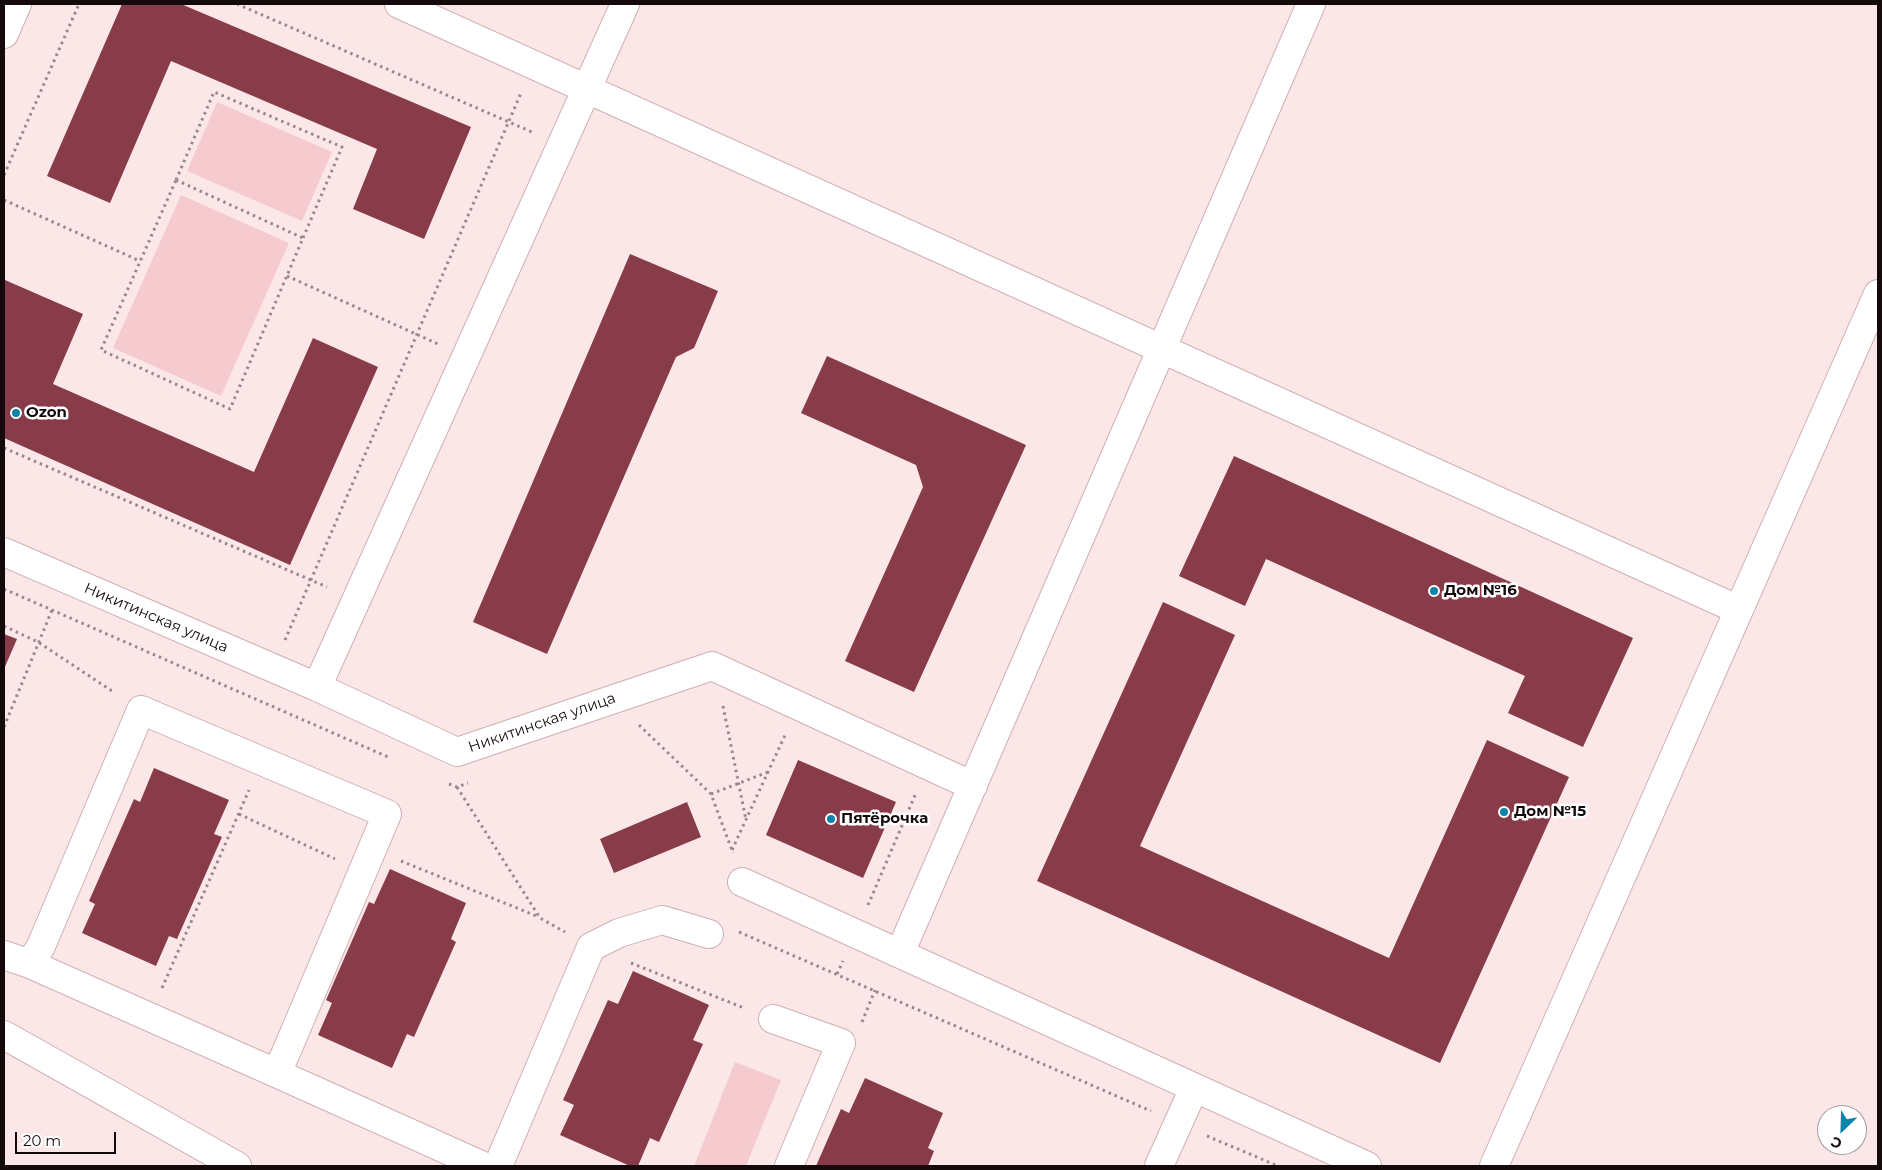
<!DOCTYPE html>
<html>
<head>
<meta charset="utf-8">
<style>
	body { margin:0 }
	#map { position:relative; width:1882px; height:1170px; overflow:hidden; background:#fbe7e8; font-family:Montserrat,sans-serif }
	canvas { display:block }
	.frame { position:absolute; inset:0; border:5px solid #140a0b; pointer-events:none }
	.north { position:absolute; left:1817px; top:1105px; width:50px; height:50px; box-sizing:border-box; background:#fff; border:1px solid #a19d9d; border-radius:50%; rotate:204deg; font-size:14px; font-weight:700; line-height:20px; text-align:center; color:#140a0b }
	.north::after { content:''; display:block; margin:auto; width:18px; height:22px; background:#0c84a9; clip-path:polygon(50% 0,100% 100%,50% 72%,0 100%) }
	.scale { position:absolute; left:15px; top:1132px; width:101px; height:22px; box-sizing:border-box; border:2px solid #140a0b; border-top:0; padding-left:6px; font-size:15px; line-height:18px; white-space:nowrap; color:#140a0b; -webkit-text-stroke:4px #fff; paint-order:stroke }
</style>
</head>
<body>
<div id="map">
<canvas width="1882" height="1170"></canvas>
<div class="frame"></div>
<div class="north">С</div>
<div class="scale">20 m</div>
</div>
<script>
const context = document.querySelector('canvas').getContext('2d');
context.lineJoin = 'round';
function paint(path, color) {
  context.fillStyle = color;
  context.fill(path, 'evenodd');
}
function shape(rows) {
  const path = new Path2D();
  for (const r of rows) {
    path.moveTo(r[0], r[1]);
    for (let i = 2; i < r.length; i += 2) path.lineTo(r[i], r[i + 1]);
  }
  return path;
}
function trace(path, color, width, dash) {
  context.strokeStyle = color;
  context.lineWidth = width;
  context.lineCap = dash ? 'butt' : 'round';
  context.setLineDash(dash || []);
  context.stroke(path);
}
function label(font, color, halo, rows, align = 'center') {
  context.font = font + ' Montserrat,sans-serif';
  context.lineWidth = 5;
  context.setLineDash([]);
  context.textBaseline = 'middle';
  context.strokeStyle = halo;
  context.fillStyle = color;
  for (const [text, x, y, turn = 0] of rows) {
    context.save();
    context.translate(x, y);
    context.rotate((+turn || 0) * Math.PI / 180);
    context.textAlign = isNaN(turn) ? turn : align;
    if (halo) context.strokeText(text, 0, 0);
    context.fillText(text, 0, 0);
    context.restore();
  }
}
paint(shape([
	[217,102,332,152,302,221,187,171],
	[181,195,289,243,221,396,113,348],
	[735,1062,781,1080,746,1166,694,1166]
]), '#f6cbcf');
paint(shape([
	[122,4,181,4,471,127,424,239,353,209,377,149,171,61,110,203,47,176],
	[630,254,718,291,694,348,676,357,547,654,473,622],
	[5,280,83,314,53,384,254,472,313,338,378,367,290,565,4,438,4,283],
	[827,356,1026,445,914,692,845,661,923,487,916,465,801,413],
	[1234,456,1633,638,1583,747,1508,713,1525,676,1266,559,1245,606,1179,576],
	[1163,602,1235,635,1140,846,1389,958,1487,740,1569,777,1440,1063,1037,881],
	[4,634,17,639,4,669],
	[798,760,896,802,863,878,766,835],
	[154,768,229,800,214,834,222,837,177,939,169,936,156,966,82,933,95,904,89,901,134,799,140,802],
	[687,802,701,837,614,873,600,839],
	[390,869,466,903,451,939,456,942,414,1037,407,1034,392,1068,318,1035,332,1003,326,1000,369,902,374,904],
	[633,971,709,1005,693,1040,703,1044,659,1142,650,1138,638,1166,630,1166,560,1135,574,1105,563,1100,608,1000,618,1004],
	[865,1078,943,1113,928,1148,934,1151,928,1166,816,1166,841,1109,849,1113]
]), '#883b48');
const minor = shape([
	[399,4,1739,610],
	[4,34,17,4],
	[4,552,317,687,457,752,712,666,973,786],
	[317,687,625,4],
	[742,882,1367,1166],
	[900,953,1311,4],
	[4,955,30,964,276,1073,483,1166],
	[30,964,41,946,141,710,387,814,285,1055,276,1073],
	[773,1019,841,1043,789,1166],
	[4,1035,237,1166],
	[498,1166,591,947,619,933,662,920,709,934],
	[1159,1166,1194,1088],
	[1494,1166,1878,294]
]);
trace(minor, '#cfafb2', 30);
trace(shape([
	[237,4,532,132],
	[4,175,79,4],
	[176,180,303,238,230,409,101,350,176,180],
	[176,180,214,92,342,147,303,238],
	[4,200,140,261],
	[287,276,438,344],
	[4,448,327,587],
	[4,589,388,757],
	[4,626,38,642,115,693],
	[285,640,521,93],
	[723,706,746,820],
	[639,725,711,794,733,853],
	[4,727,52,610],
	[449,784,457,787,468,783],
	[457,787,540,918,565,932],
	[711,794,768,772],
	[239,814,335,859],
	[732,850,786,733],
	[401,861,539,917],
	[868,905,916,793],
	[739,932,1151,1111],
	[631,963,744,1008],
	[837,974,843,961],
	[162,988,249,790],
	[862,1022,875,990],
	[1207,1136,1278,1166]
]), '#988889', 3, [2.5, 4]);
trace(minor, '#fff', 28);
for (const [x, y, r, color] of [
	[16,413,5,"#0c84a9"],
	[1434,591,5,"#0c84a9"],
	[1504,812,5,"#0c84a9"],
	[831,819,5,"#0c84a9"]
]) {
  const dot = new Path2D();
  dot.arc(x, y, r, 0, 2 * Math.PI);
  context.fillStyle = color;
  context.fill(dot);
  trace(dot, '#fff', 2);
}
label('bold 15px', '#140a0b', '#fff', [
	["Ozon",26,413],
	["Дом №16",1444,591],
	["Дом №15",1514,812],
	["Пятёрочка",841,819]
], 'left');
label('15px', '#140a0b', '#fff', [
	["Никитинская улица",156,618,23],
	["Никитинская улица",542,723,-19]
]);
</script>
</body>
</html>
